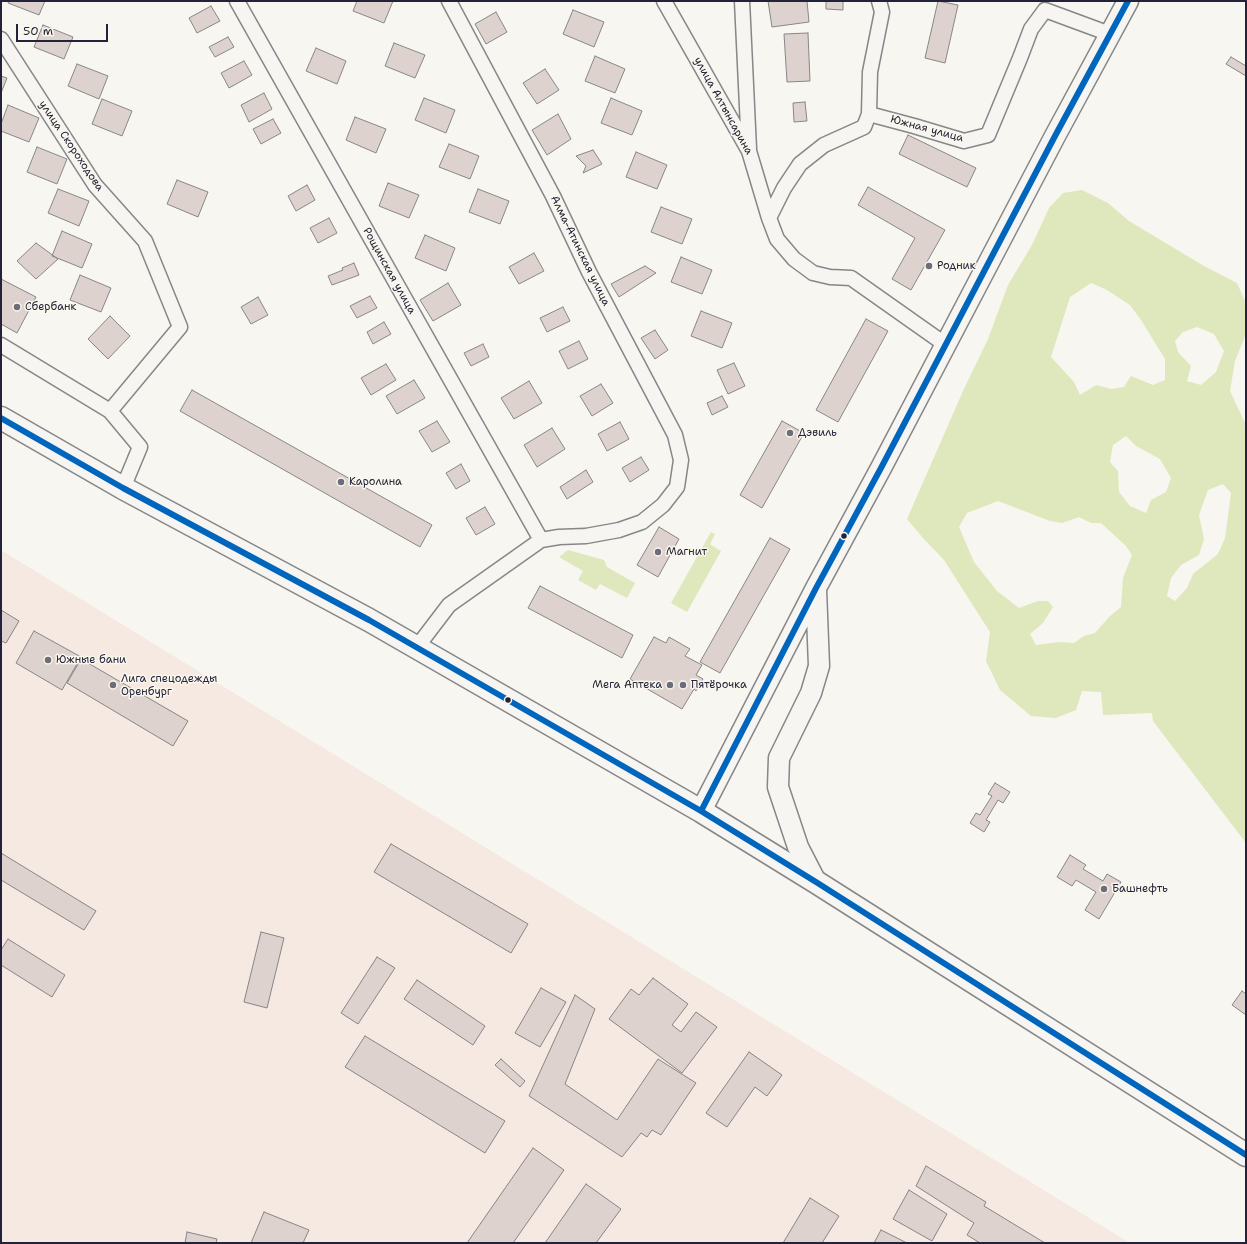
<!DOCTYPE html>
<html>
<head>
<meta charset="utf-8">
<style>
	body { margin:0 }
	#map { position:relative; width:1247px; height:1244px; overflow:hidden; background:#f8f6f0; font-family:"Shantell Sans",sans-serif }
	canvas { display:block }
	.frame { position:absolute; inset:0; border:2px solid #22223b; pointer-events:none }
	.scale { position:absolute; left:16px; top:24px; width:92px; height:18px; box-sizing:border-box; border:2px solid #22223b; border-top:0; padding-left:5px; font-size:12px; line-height:14px; white-space:nowrap; color:#22223b; -webkit-text-stroke:3px #fbf7ec; paint-order:stroke }
</style>
</head>
<body>
<div id="map">
<canvas width="1247" height="1244"></canvas>
<div class="frame"></div>
<div class="scale">50 m</div>
</div>
<script>
const context = document.querySelector('canvas').getContext('2d');
context.lineJoin = 'round';
function paint(path, color) {
  context.fillStyle = color;
  context.fill(path, 'evenodd');
}
function shape(rows) {
  const path = new Path2D();
  for (const r of rows) {
    path.moveTo(r[0], r[1]);
    for (let i = 2; i < r.length; i += 2) path.lineTo(r[i], r[i + 1]);
  }
  return path;
}
function trace(path, color, width, dash) {
  context.strokeStyle = color;
  context.lineWidth = width;
  context.lineCap = dash ? 'butt' : 'round';
  context.setLineDash(dash || []);
  context.stroke(path);
}
function label(font, color, halo, rows, align = 'center') {
  context.font = font + ' "Shantell Sans",sans-serif';
  context.lineWidth = 3;
  context.setLineDash([]);
  context.textBaseline = 'middle';
  context.strokeStyle = halo;
  context.fillStyle = color;
  for (const [text, x, y, turn = 0] of rows) {
    context.save();
    context.translate(x, y);
    context.rotate((+turn || 0) * Math.PI / 180);
    context.textAlign = isNaN(turn) ? turn : align;
    if (halo) context.strokeText(text, 0, 0);
    context.fillText(text, 0, 0);
    context.restore();
  }
}
paint(shape([
	[1,550,1130,1243,1,1243]
]), '#f5e9e1');
paint(shape([
	[1082,190,1108,203,1129,221,1204,266,1237,283,1246,303,1246,334,1235,361,1230,391,1246,425,1246,843,1153,721,1152,713,1103,715,1101,692,1082,691,1076,710,1056,718,1031,716,1000,690,986,661,990,632,944,560,923,538,907,519,963,391,988,339,1008,285,1032,245,1049,208,1063,193],
	[1091,283,1107,290,1130,305,1141,320,1165,359,1165,380,1153,385,1131,376,1124,387,1111,389,1096,385,1080,395,1074,382,1051,357,1070,297],
	[1197,327,1214,334,1224,351,1216,372,1201,385,1187,381,1191,366,1178,352,1175,341,1183,332],
	[1126,436,1136,446,1160,459,1171,478,1166,492,1151,500,1146,513,1130,506,1119,492,1118,471,1110,462,1113,445],
	[1223,484,1231,493,1225,538,1218,554,1193,574,1187,588,1175,601,1167,596,1171,578,1181,565,1199,555,1204,539,1199,515,1208,490],
	[998,501,1050,521,1062,523,1079,517,1091,523,1101,523,1126,546,1132,555,1123,578,1121,607,1109,617,1095,633,1084,636,1074,643,1060,642,1036,645,1030,634,1043,623,1053,607,1048,601,1038,601,1019,608,997,591,974,562,959,527,967,513],
	[711,532,715,534,710,544,721,551,687,612,671,603],
	[568,550,604,560,607,567,635,583,627,598,600,584,596,590,578,580,583,571,559,557]
]), '#dee8bc');
const building = shape([
	[9,1,45,1,39,15,8,3,9,1],
	[357,1,393,1,384,23,353,11,357,1],
	[768,1,807,1,809,22,772,27,768,1],
	[826,1,843,1,843,10,826,9,826,1],
	[938,1,958,5,945,63,925,58,938,1],
	[211,6,220,21,197,33,189,18,211,6],
	[573,10,604,22,594,47,563,34,573,10],
	[496,12,507,32,486,44,475,24,496,12],
	[43,25,73,37,64,59,34,47,43,25],
	[808,33,810,81,787,82,784,34,808,33],
	[228,37,234,47,215,57,209,47,228,37],
	[394,43,425,55,415,78,385,66,394,43],
	[316,48,346,61,337,84,306,71,316,48],
	[595,56,625,69,615,93,585,81,595,56],
	[1231,57,1246,66,1246,76,1226,64,1231,57],
	[244,61,252,75,229,88,221,73,244,61],
	[77,64,108,76,99,99,68,86,77,64],
	[545,69,559,90,537,104,523,83,545,69],
	[1,76,7,78,1,93,1,76],
	[264,93,272,109,249,122,241,105,264,93],
	[424,98,455,110,446,133,415,120,424,98],
	[611,98,642,111,632,135,601,123,611,98],
	[102,99,132,111,122,136,92,124,102,99],
	[805,102,807,121,794,122,793,103,805,102],
	[8,105,39,118,29,142,1,131,1,124,8,105],
	[558,114,571,139,547,155,532,130,558,114],
	[355,117,386,129,376,153,346,140,355,117],
	[273,119,281,133,261,144,253,129,273,119],
	[908,135,976,168,967,187,899,154,908,135],
	[449,144,479,156,470,179,439,167,449,144],
	[37,147,67,159,57,184,27,172,37,147],
	[593,150,602,164,583,173,586,166,576,156,593,150],
	[636,152,667,165,657,189,626,177,636,152],
	[177,180,208,192,198,217,167,204,177,180],
	[388,183,419,195,409,218,379,206,388,183],
	[307,185,315,200,296,211,288,196,307,185],
	[868,187,945,230,911,290,892,279,915,238,858,205,868,187],
	[58,189,89,201,79,226,48,213,58,189],
	[478,189,509,201,500,224,469,212,478,189],
	[661,207,692,219,682,244,651,232,661,207],
	[329,218,337,233,318,243,310,228,329,218],
	[62,231,92,244,82,268,52,256,62,231],
	[425,235,455,248,446,271,415,258,425,235],
	[36,243,58,259,36,279,17,261,36,243],
	[534,253,544,271,519,284,509,267,534,253],
	[681,257,712,270,702,294,671,282,681,257],
	[354,263,359,275,332,285,328,276,343,270,342,268,354,263],
	[645,266,656,273,619,297,611,284,645,266],
	[80,275,111,288,101,312,70,300,80,275],
	[1,279,36,297,17,333,1,324,1,279],
	[448,283,461,305,433,321,420,300,448,283],
	[370,296,377,308,357,318,350,306,370,296],
	[258,297,268,315,251,324,241,307,258,297],
	[563,307,570,321,547,332,540,318,563,307],
	[701,311,732,323,722,348,691,336,701,311],
	[110,316,130,336,108,359,88,339,110,316],
	[866,319,888,331,838,422,816,410,866,319],
	[384,322,391,334,373,344,367,332,384,322],
	[655,330,668,350,655,359,641,338,655,330],
	[579,341,588,359,568,369,559,351,579,341],
	[483,344,489,357,471,366,464,353,483,344],
	[734,363,745,386,728,394,717,370,734,363],
	[386,364,396,380,371,395,361,378,386,364],
	[414,380,425,398,397,414,386,396,414,380],
	[529,381,542,403,514,419,501,398,529,381],
	[601,384,613,403,592,416,580,396,601,384],
	[192,390,432,525,420,547,180,411,192,390],
	[722,396,728,407,712,415,707,403,722,396],
	[437,421,450,442,432,452,419,431,437,421],
	[782,421,804,433,762,508,740,495,782,421],
	[620,422,629,439,607,451,598,434,620,422],
	[552,428,565,449,537,467,524,445,552,428],
	[641,457,649,470,630,482,622,468,641,457],
	[461,464,470,481,456,489,446,473,461,464],
	[586,470,593,482,567,499,560,487,586,470],
	[485,507,495,524,476,535,466,518,485,507],
	[659,527,679,539,658,577,637,565,659,527],
	[770,538,790,549,720,673,700,662,770,538],
	[540,586,633,635,622,658,528,608,540,586],
	[1,610,19,621,6,643,1,641,1,610],
	[34,631,81,657,62,690,16,663,34,631],
	[654,637,666,643,669,637,690,649,685,656,702,665,696,675,703,679,696,691,694,689,682,709,630,679,654,637],
	[81,659,188,721,173,746,67,683,81,659],
	[995,783,1010,792,1003,803,998,800,986,820,990,822,984,832,970,823,976,813,980,815,992,796,988,794,995,783],
	[391,844,528,924,511,953,374,872,391,844],
	[1,853,96,911,84,930,1,880,1,853],
	[1070,855,1086,865,1083,869,1103,881,1107,874,1121,882,1099,919,1085,910,1096,892,1076,880,1072,886,1057,877,1070,855],
	[261,932,284,938,267,1008,244,1002,261,932],
	[8,939,65,975,52,997,1,965,1,950,8,939],
	[377,957,395,968,358,1024,341,1013,377,957],
	[653,978,688,1004,672,1025,681,1032,696,1012,717,1027,682,1073,609,1019,631,989,639,995,653,978],
	[417,980,485,1026,473,1045,404,999,417,980],
	[541,988,566,1002,540,1047,515,1033,541,988],
	[1242,991,1246,994,1246,1015,1232,1005,1242,991],
	[575,995,595,1009,565,1084,617,1120,658,1059,696,1083,661,1135,652,1130,647,1137,641,1133,622,1157,529,1096,575,995],
	[365,1036,505,1121,485,1153,345,1067,365,1036],
	[749,1052,782,1075,767,1096,755,1087,727,1127,706,1113,749,1052],
	[501,1059,525,1081,520,1087,495,1065,501,1059],
	[533,1148,564,1170,513,1243,467,1243,533,1148],
	[926,1166,986,1202,984,1206,1045,1243,980,1243,967,1235,974,1223,916,1186,926,1166],
	[586,1184,621,1209,596,1243,545,1243,586,1184],
	[909,1190,947,1214,932,1241,893,1219,909,1190],
	[810,1198,839,1216,822,1243,783,1243,810,1198],
	[264,1212,309,1230,303,1243,251,1243,264,1212],
	[881,1230,907,1243,874,1243,881,1230],
	[187,1232,217,1239,216,1243,185,1243,187,1232]
]);
paint(building, '#ded2ce');
trace(building, '#878688', 1);
const street = shape([
	[237,1,541,540],
	[664,1,749,151,769,218,777,239,794,259,813,273,830,277,851,278,946,345],
	[742,1,749,149],
	[879,1,882,12,870,72,869,114,914,126,964,141,988,135,1020,58,1031,29,1045,10,1110,34],
	[1,39,95,185,145,241,180,327,110,411,140,447,123,488],
	[769,218,784,188,800,164,824,145,864,127,869,114],
	[1,345,110,411],
	[417,647,449,605,541,540,559,537,586,536,619,530,642,522,663,505,677,487,681,460,675,435,589,272,553,196,449,1]
]);
const secondary = shape([
	[701,811,816,588,881,468,1055,136,1128,1],
	[816,882,798,847,778,787,779,758,811,693,819,666,816,590]
]);
const primary = shape([
	[1,418,123,488,369,620,701,811,816,882,1246,1155]
]);
trace(street, '#878688', 17);
trace(secondary, '#878688', 23);
trace(primary, '#878688', 25);
trace(street, '#f6f5f1', 14);
trace(secondary, '#f6f5f1', 20);
trace(primary, '#f6f5f1', 22);
trace(shape([
	[1,418,123,488,369,620,701,811,816,882,1246,1155],
	[701,811,816,588,881,468,1055,136,1128,1]
]), '#0065bd', 6);
for (const [x, y, r, color] of [
	[929,266,4,"#6d6c7a"],
	[17,307,4,"#6d6c7a"],
	[790,433,4,"#6d6c7a"],
	[341,482,4,"#6d6c7a"],
	[844,536,3.5,"#22223b"],
	[658,552,4,"#6d6c7a"],
	[48,660,4,"#6d6c7a"],
	[113,685,4,"#6d6c7a"],
	[670,685,4,"#6d6c7a"],
	[683,685,4,"#6d6c7a"],
	[508,700,3.5,"#22223b"],
	[1104,889,4,"#6d6c7a"]
]) {
  const dot = new Path2D();
  dot.arc(x, y, r, 0, 2 * Math.PI);
  context.fillStyle = color;
  context.fill(dot);
  trace(dot, '#fbf7ec', 1.5);
}
label('11px', '#22223b', '#fbf7ec', [
	["улица Алтынсарина",723,106,61],
	["Южная улица",927,129,15],
	["улица Скороходова",71,146,56],
	["Алма-Атинская улица",580,251,64],
	["Рощинская улица",389,271,61]
]);
label('11px', '#22223b', '#fbf7ec', [
	["Родник",937,266],
	["Сбербанк",25,307],
	["Дэвиль",798,433],
	["Каролина",349,482],
	["Магнит",666,552],
	["Южные бани",56,660],
	["Лига спецодежды",121,679],
	["Оренбург",121,692],
	["Мега Аптека",662,685,"right"],
	["Пятёрочка",691,685],
	["Башнефть",1112,889]
], 'left');
</script>
</body>
</html>
